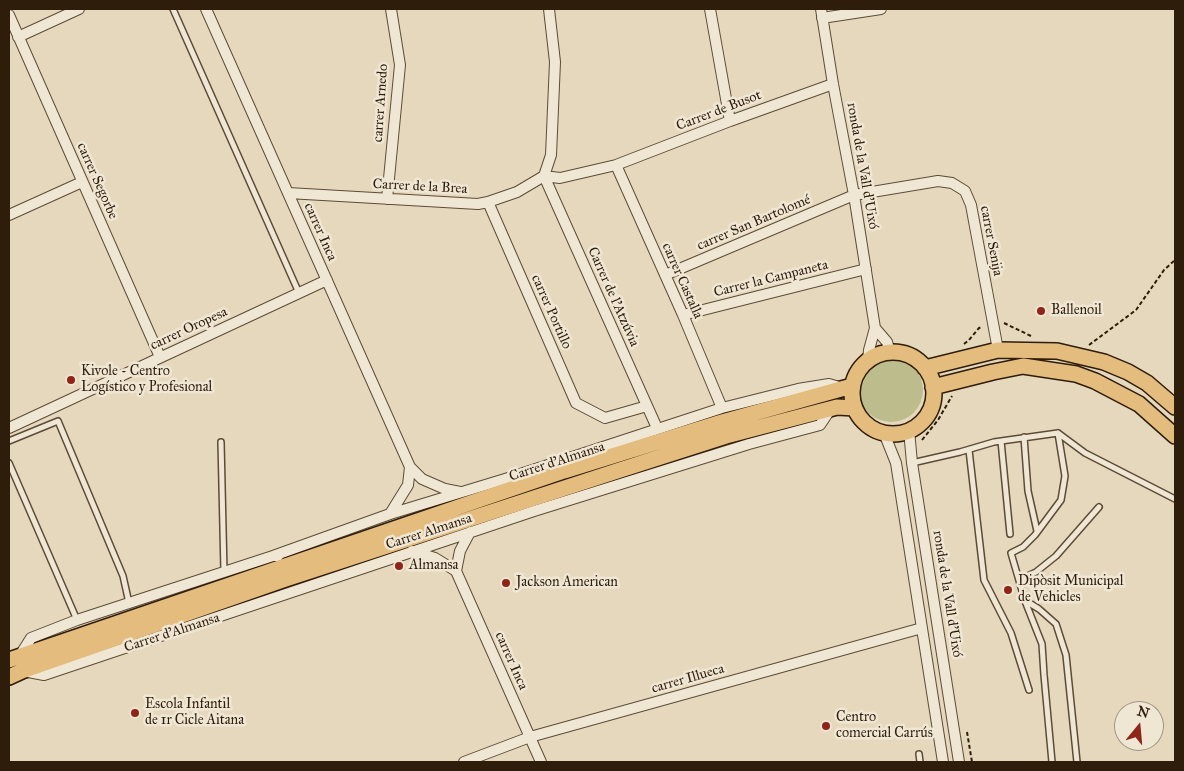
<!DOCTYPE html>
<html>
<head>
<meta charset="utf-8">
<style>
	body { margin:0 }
	#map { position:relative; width:1184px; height:771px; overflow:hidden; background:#e6d8bd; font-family:"IM FELL Great Primer",serif }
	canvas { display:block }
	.frame { position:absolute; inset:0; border:10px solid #2e1d0a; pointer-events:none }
	.north { position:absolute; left:1114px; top:701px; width:50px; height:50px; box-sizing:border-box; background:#efe6d4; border:1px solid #a29683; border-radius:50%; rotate:17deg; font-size:14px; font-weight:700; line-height:20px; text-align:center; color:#2e1d0a }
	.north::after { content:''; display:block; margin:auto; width:18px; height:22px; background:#8f2418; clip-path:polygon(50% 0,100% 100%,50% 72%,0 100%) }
</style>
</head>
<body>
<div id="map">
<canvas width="1184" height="771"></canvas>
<div class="frame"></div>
<div class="north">N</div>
</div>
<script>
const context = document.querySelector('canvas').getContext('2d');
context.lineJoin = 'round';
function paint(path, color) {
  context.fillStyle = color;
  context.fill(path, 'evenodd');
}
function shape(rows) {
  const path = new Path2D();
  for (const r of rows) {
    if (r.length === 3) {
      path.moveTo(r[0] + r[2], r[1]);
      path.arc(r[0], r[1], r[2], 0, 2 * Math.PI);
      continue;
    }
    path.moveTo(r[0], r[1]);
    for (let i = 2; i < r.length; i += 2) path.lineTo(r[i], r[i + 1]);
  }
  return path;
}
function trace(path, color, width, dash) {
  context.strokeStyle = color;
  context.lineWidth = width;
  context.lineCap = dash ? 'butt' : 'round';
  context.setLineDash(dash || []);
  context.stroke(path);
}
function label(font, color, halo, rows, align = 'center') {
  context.font = font + ' "IM FELL Great Primer",serif';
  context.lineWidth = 5;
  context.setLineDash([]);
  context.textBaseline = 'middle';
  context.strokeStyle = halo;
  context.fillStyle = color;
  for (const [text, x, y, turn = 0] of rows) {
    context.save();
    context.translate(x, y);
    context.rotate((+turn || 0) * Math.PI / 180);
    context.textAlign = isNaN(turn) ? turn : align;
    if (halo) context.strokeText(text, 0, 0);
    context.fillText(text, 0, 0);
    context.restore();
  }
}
paint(shape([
	[891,390,32]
]), '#bdbc8c');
const lane = shape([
	[173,9,299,293],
	[1058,433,1085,453,1175,499],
	[1024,437,1028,491,1037,531],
	[9,441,58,421,123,576,129,603],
	[1001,441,1010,534],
	[221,442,224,572],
	[969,450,984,580,1011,633,1029,690],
	[9,463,77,620],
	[912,463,960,452,994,442,1058,433,1065,476,1061,500,1035,535,1023,547,1011,553,1025,601,1042,644,1044,675,1052,762],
	[1019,580,1036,572,1056,556,1099,507],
	[1026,601,1039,609,1056,624,1066,655,1077,762],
	[919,754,920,762]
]);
const street = shape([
	[206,9,410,467],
	[710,9,730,121],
	[821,9,833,84,854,195,875,328,869,350,868,360],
	[9,15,160,357],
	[822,18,881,9],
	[18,37,79,9],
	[616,165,683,315,722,408],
	[544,176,560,178,616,165,730,121,833,84],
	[544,176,657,428],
	[288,193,478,204,488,202,517,192,544,176,551,155,555,62,549,9],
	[387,199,400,65,391,9],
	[488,202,576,403,605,418,647,406],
	[9,215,82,182],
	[665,275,854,195,938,181,952,183,965,191,971,205,998,350],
	[683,315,866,269],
	[875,328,887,342,890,352],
	[9,428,327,280],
	[909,430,912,463,959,762],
	[884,433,896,463,943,762],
	[390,514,408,485,410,467,422,479,445,489,460,492],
	[412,551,435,558,456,571,460,551,470,532],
	[273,556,390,514,505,479,722,408,798,389,829,384,843,388],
	[456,571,541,762],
	[19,657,31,638,77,620,273,556,278,556],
	[23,671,44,675,534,511,749,444,820,425,830,410],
	[464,762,530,737,922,628]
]);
const primary = shape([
	[893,393,41],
	[925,368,998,350,1057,351,1104,362,1128,372,1147,383,1175,407],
	[933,387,993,372,1023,366,1076,374,1095,381,1139,404,1175,436],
	[9,660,564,471,722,422,852,386],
	[9,677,22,671,286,579,617,471,726,436,837,407,855,408]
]);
trace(lane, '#5c4c37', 8);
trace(street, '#5c4c37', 12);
trace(primary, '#2e1d0a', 18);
trace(shape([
	[1004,323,1031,336],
	[964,344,969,340,979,328,982,327],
	[1089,345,1136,310,1164,270,1175,260],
	[922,440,938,420,952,396],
	[967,732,972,762]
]), '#2e1d0a', 2, [4, 2.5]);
trace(lane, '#efe6d4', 5);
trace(street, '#efe6d4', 10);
trace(primary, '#e3bc7e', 15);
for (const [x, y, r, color] of [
	[1041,311,5,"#8f2418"],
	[71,380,5,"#8f2418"],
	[399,566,5,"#8f2418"],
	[506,583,5,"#8f2418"],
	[1008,590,5,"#8f2418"],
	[135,713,5,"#8f2418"],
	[826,726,5,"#8f2418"]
]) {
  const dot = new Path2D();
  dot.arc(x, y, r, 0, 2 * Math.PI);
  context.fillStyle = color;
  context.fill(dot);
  trace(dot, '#efe6d4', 2);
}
label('14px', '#2e1d0a', '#efe6d4', [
	["carrer Arnedo",381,103,-86],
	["Carrer de Busot",719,111,-21],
	["ronda de la Vall d'Uixó",862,166,80],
	["carrer Segorbe",97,181,66],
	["Carrer de la Brea",420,187,3],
	["carrer San Bartolomé",754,223,-23],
	["carrer Inca",320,232,66],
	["carrer Senija",991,241,79],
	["Carrer la Campaneta",771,279,-14],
	["carrer Castalla",682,281,66],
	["Carrer de l'Atzúvia",613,297,66],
	["carrer Portillo",551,312,66],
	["carrer Oropesa",189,329,-25],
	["Carrer d'Almansa",557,462,-18],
	["Carrer Almansa",429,532,-18],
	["ronda de la Vall d'Uixó",947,594,81],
	["Carrer d'Almansa",172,633,-18],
	["carrer Inca",511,661,66],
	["carrer Illueca",688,679,-16]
]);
label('14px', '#2e1d0a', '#efe6d4', [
	["Ballenoil",1051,311],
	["Kivole - Centro",81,372],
	["Logístico y Profesional",81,388],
	["Almansa",409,566],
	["Dipòsit Municipal",1018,582],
	["de Vehicles",1018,598],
	["Jackson American",516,583],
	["Escola Infantil",145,705],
	["de 1r Cicle Aitana",145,721],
	["Centro",836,718],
	["comercial Carrús",836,734]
], 'left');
</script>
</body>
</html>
